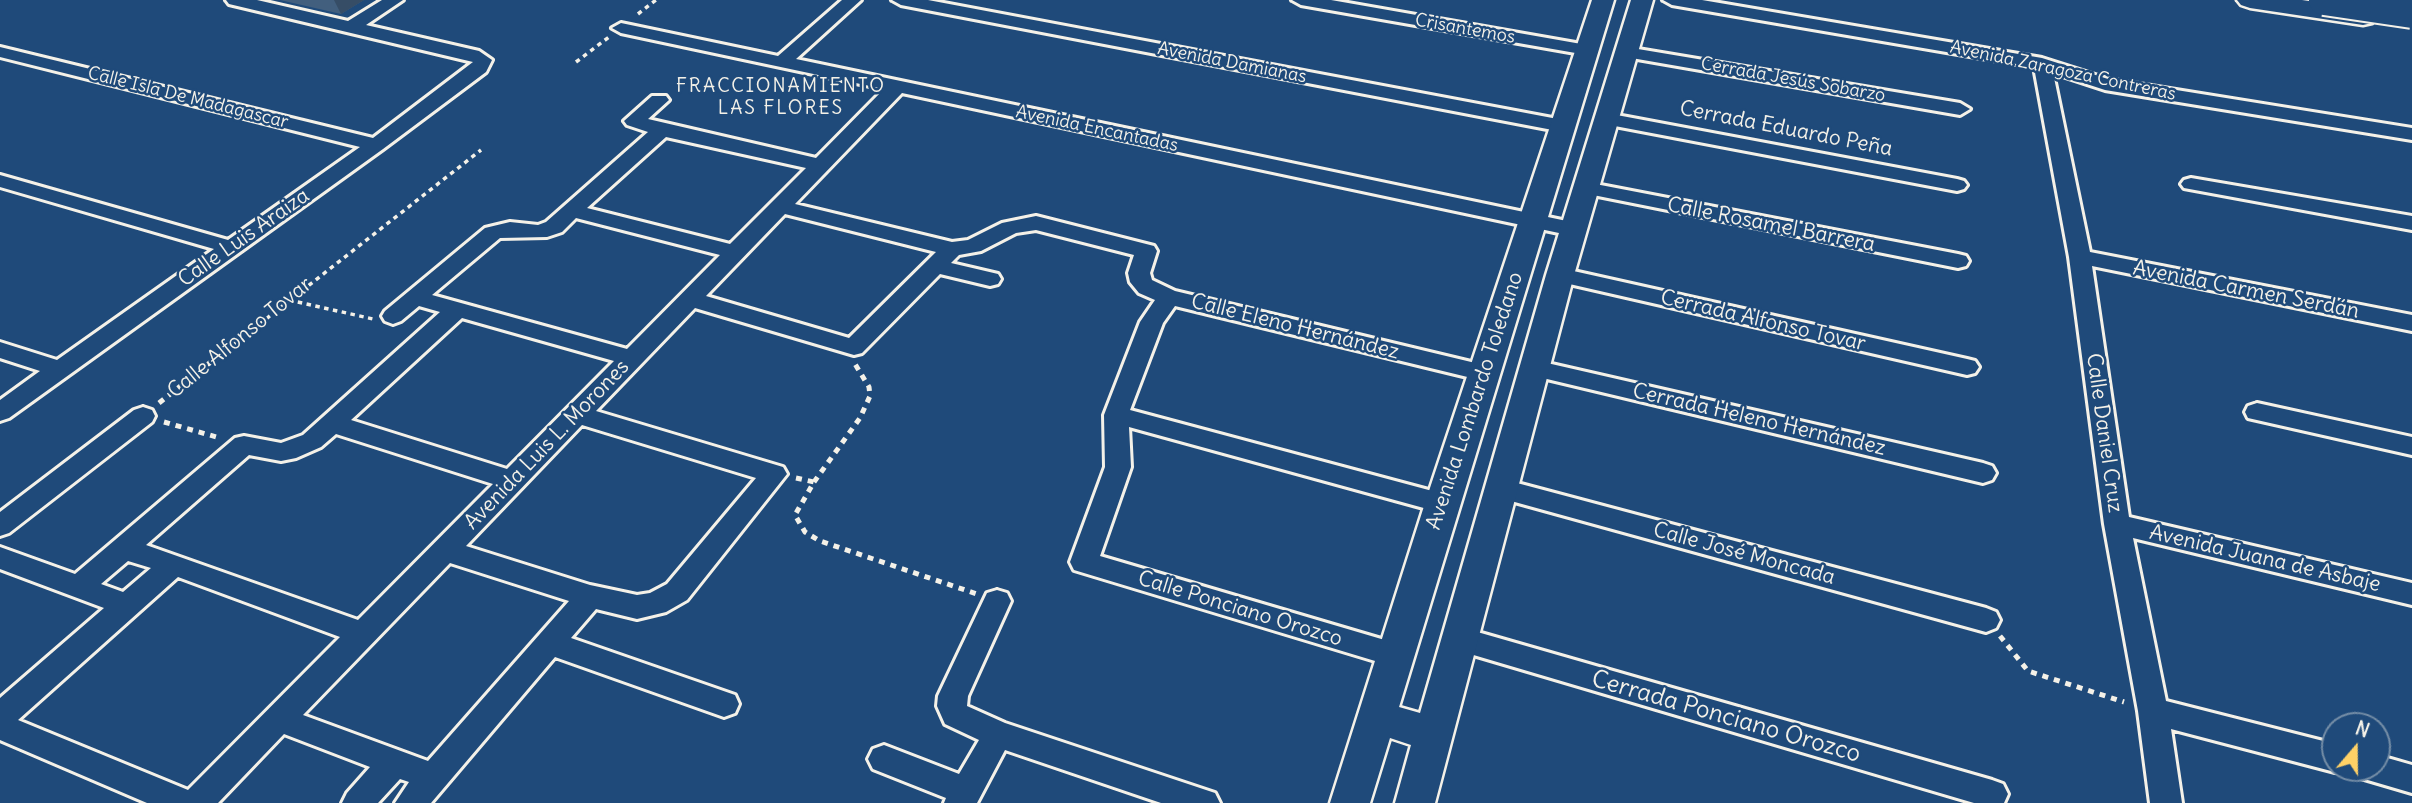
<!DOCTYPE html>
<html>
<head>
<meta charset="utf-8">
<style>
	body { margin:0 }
	#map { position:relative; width:2412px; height:803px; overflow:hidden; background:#1f4a7a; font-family:Delius,sans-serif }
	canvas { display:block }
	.north { position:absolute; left:2321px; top:712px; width:70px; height:70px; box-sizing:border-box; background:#1f4a7a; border:2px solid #748da6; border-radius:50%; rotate:20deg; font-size:19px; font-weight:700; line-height:28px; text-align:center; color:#f4f1e8 }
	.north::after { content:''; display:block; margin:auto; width:24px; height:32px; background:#ffd166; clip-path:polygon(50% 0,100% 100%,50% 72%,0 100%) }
</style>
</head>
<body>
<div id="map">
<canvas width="2412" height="803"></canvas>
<div class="north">N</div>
</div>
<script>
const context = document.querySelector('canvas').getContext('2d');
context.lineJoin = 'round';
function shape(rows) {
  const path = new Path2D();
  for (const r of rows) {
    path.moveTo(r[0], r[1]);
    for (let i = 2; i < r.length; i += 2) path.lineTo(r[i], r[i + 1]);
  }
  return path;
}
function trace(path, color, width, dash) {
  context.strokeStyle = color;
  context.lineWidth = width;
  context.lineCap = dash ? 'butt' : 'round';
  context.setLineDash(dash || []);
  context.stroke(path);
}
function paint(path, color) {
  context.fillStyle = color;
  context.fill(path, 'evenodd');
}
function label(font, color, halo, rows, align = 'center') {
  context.font = font + ' Delius,sans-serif';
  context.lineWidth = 5;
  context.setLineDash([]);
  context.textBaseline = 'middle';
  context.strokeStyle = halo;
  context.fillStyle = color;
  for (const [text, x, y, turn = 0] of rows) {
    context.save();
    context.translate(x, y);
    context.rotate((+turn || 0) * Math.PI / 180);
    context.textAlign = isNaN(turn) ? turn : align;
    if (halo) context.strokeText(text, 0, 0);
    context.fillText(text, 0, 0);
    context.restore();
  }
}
const minor = shape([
	[226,0,257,0,348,21,382,0,403,0,366,25,479,51,492,60,486,72,383,149,9,418,0,421,0,400,40,371,0,358,0,342,57,360,214,249,0,187,0,175,228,240,360,147,0,57,0,47,373,138,473,62,229,4,226,0],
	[842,0,861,0,796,59,1581,224,1584,229,1581,234,1573,236,902,93,795,204,952,242,968,240,1002,223,1036,216,1154,246,1157,251,1150,273,1152,280,1175,291,1492,367,1496,373,1492,379,1484,381,1175,306,1163,323,1130,410,1451,496,1455,503,1451,510,1442,513,1129,427,1131,467,1100,556,1405,646,1410,655,1405,664,1395,667,1074,570,1070,562,1105,467,1104,415,1140,322,1155,300,1139,293,1130,282,1128,273,1134,255,1036,230,1016,233,981,251,959,255,951,263,998,274,1001,279,998,284,990,286,940,274,862,353,854,355,695,308,596,411,783,467,787,474,687,600,666,612,637,619,596,609,571,638,735,695,739,704,735,713,724,717,555,657,431,803,395,803,409,782,400,779,378,803,342,803,347,793,370,767,284,734,218,803,147,803,0,740,0,698,104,608,0,569,0,547,75,574,235,438,244,436,281,443,303,435,440,312,419,306,401,321,393,324,385,321,382,316,385,311,485,228,510,222,538,225,546,222,648,132,627,125,624,121,652,96,666,96,669,100,648,119,816,158,884,89,621,33,612,28,621,23,778,56,842,0],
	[666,137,806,168,730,244,587,208,666,137],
	[785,214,936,252,849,338,706,296,785,214],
	[576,218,720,255,627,349,432,295,500,238,547,237,562,232,576,218],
	[462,318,614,361,507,469,351,420,462,318],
	[582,425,756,478,667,584,650,593,637,595,590,585,466,546,582,425],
	[336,434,493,484,358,620,146,545,249,455,281,461,296,458,321,447,336,434],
	[128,561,151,568,123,592,101,584,128,561],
	[450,563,569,601,428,761,303,715,450,563],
	[178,577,340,637,188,790,18,720,178,577],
	[892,0,928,0,1563,120,1573,126,1563,132,901,5,892,0],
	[1292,0,1331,0,1587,45,1596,50,1587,55,1301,5,1292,0],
	[1663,0,1702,0,2042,58,2108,79,2412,128,2412,140,2105,90,2053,73,2090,252,2412,315,2412,331,2092,266,2129,517,2412,583,2412,605,2133,538,2166,701,2335,744,2335,768,2345,768,2335,772,2171,729,2182,803,2150,803,2138,711,2104,524,2069,257,2034,67,1672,5,1663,0],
	[1626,47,1960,103,1970,109,1960,115,1620,56,1617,52,1620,48,1626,47],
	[1606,113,1957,179,1964,181,1967,185,1964,189,1957,191,1599,123,1596,119,1599,115,1606,113],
	[2191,178,2412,216,2412,230,2184,188,2181,184,2184,180,2191,178],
	[1585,182,1958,254,1966,256,1969,261,1966,266,1958,268,1578,192,1575,188,1578,184,1585,182],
	[1560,268,1967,359,1975,361,1979,367,1975,373,1967,375,1552,280,1549,275,1552,270,1560,268],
	[1534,360,1983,463,1992,466,1996,473,1992,480,1983,483,1526,374,1522,368,1526,362,1534,360],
	[2257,403,2412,437,2412,455,2248,418,2245,412,2248,406,2257,403],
	[143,407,152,410,155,416,152,422,9,533,0,536,0,512,134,410,143,407],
	[1502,479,1986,608,1996,612,2000,620,1996,628,1986,632,1493,496,1489,489,1493,482,1502,479],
	[997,590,1007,593,1011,601,968,696,967,706,1005,723,1215,793,1220,803,1161,803,1005,750,977,803,944,803,946,798,873,769,868,759,873,749,884,745,959,774,979,740,945,724,937,706,938,696,987,593,997,590],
	[1460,627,1992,780,2003,784,2008,794,2004,803,1974,803,1460,651,1450,647,1446,639,1450,631,1460,627],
	[2377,755,2412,765,2412,793,2361,778,2356,768,2377,768,2377,755]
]);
const major = shape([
	[1592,0,1614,0,1399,707,1420,713,1546,275,1631,0,1653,0,1574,275,1435,803,1395,803,1411,745,1390,738,1370,803,1330,803,1425,503,1592,0]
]);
const highway = shape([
	[2237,0,2302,0,2363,9,2372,11,2376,17,2372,23,2363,25,2250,8,2241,5,2237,0]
]);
trace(minor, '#f4f1e8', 6);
trace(major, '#f4f1e8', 5);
trace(highway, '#f4f1e8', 5);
trace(shape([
	[638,14,656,0],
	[576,62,609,37],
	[289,300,373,319],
	[238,341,481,150]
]), '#f4f1e8', 3.5, [4.5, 4.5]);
trace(shape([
	[159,403,240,339],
	[164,422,220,438],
	[796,478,814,482,795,515,805,532,820,541,977,594],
	[814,482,860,418,870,396,869,387,855,364],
	[2000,636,2028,671,2124,702]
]), '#f4f1e8', 5, [6, 6]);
paint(minor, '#1f4a7a');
paint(major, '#1f4a7a');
paint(highway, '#1f4a7a');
const highwayBridge = shape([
	[2324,0,2412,13]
]);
trace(highwayBridge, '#f4f1e8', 34, []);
trace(highwayBridge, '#1f4a7a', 30);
paint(shape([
	[280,0,364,0,341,14]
]), '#425f7e');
paint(shape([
	[334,0,364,0,341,14]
]), '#364d66');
label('18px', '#f4f1e8', '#1f4a7a', [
	["Crisantemos",1465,29,10],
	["Avenida Damianas",1232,63,11],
	["Avenida Zaragoza Contreras",2063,71,12],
	["Cerrada Jesús Sobarzo",1793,80,10],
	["Calle Isla De Madagascar",188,98,14],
	["Avenida Encantadas",1097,129,12]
]);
context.letterSpacing = '2px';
label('19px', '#f4f1e8', '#1f4a7a', [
	["FRACCIONAMIENTO",781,87],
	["LAS FLORES",781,109]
]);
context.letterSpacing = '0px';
label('21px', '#f4f1e8', '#1f4a7a', [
	["Cerrada Eduardo Peña",1786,129,11],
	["Calle Rosamel Barrera",1771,225,11],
	["Calle Luis Araiza",244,238,-35],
	["Avenida Carmen Serdán",2246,290,11],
	["Cerrada Alfonso Tovar",1763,321,13],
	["Calle Eleno Hernández",1295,327,14],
	["Calle Alfonso Tovar",240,338,-39],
	["Avenida Lombardo Toledano",1475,401,-72],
	["Cerrada Heleno Hernández",1759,420,13],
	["Calle Daniel Cruz",2104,433,82],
	["Avenida Luis L. Morones",547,445,-46],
	["Calle José Moncada",1744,554,15],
	["Avenida Juana de Asbaje",2265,559,13],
	["Calle Ponciano Orozco",1240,609,17]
]);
label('24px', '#f4f1e8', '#1f4a7a', [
	["Cerrada Ponciano Orozco",1726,717,16]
]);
</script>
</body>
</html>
